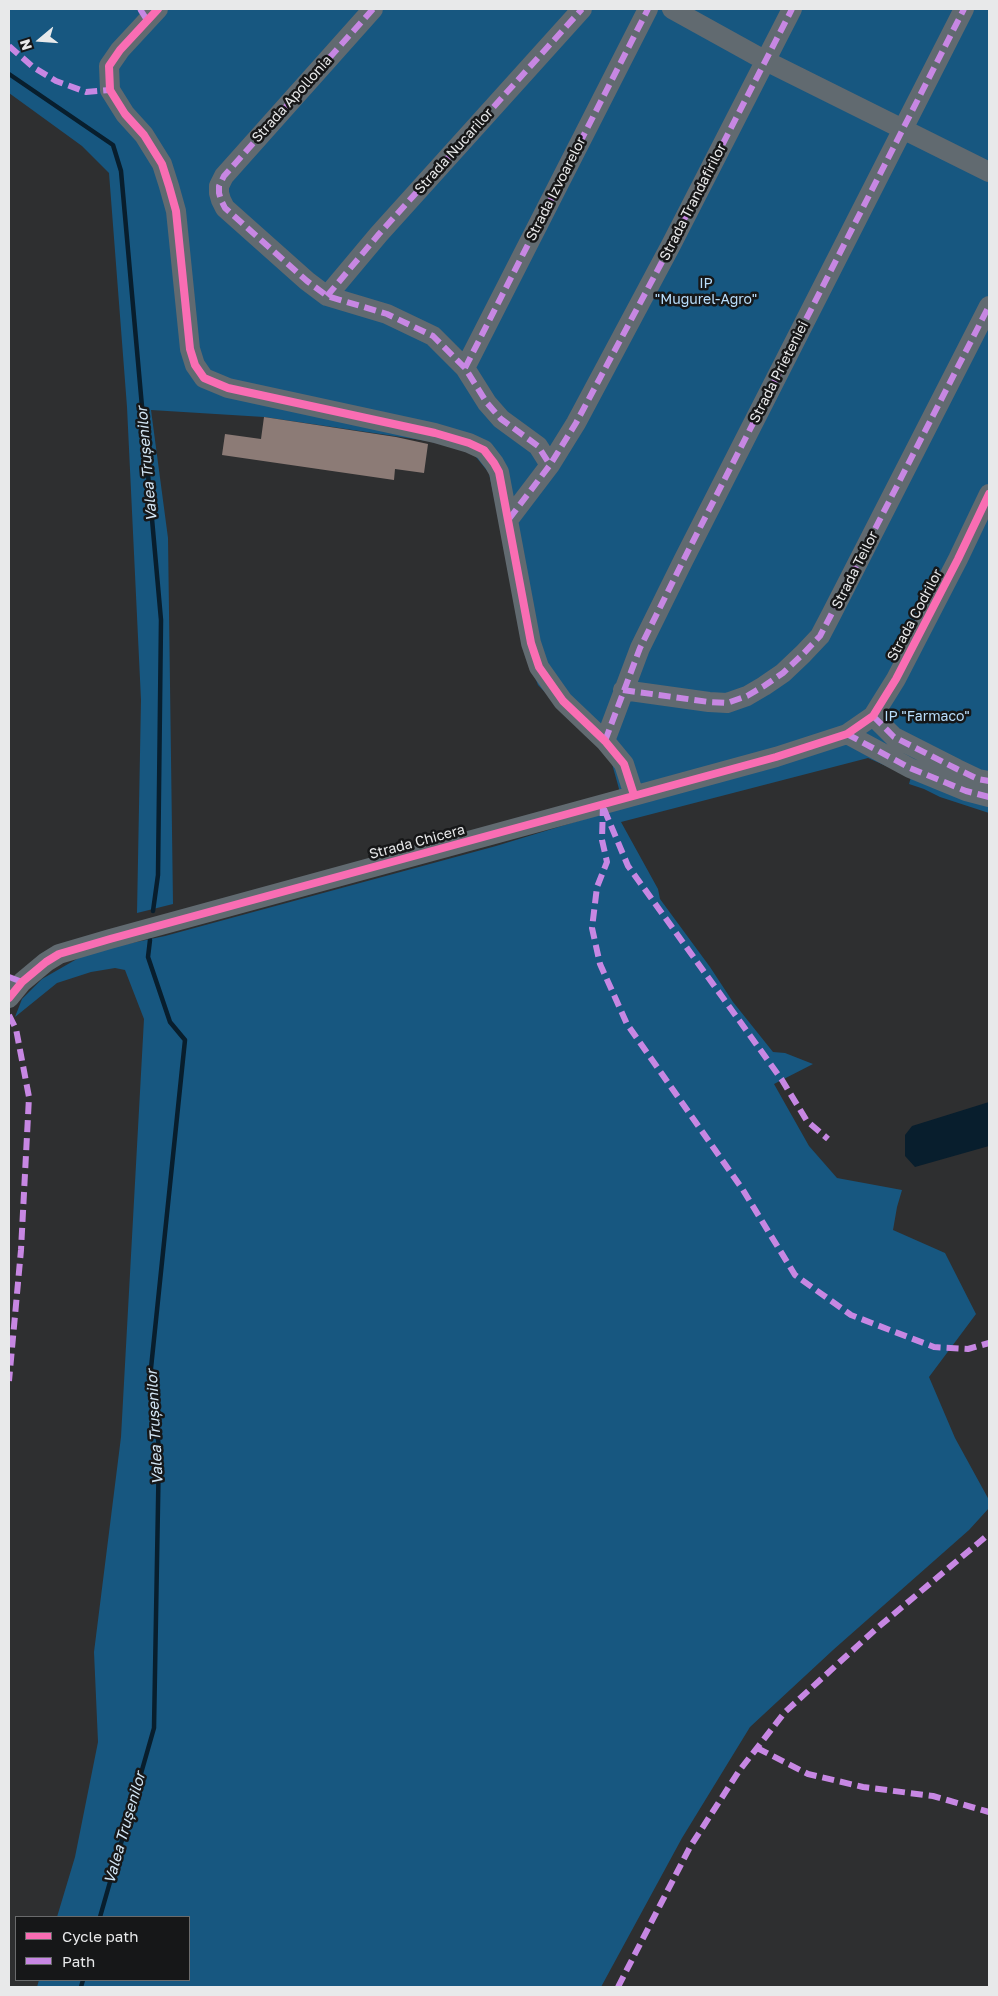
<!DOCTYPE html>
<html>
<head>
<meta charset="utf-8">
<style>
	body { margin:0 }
	#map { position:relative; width:998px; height:1996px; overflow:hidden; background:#2e2f30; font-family:"Golos Text",sans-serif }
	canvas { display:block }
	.frame { position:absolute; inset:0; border:10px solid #e8e9ea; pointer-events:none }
	.legend { position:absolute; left:15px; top:1916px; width:175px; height:65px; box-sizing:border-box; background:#161718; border:1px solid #6a6b6c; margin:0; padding:6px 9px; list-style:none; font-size:15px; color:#e8e9ea }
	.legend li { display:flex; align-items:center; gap:10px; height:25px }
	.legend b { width:25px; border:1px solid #6a6b6c }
	.north { position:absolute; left:15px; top:15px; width:50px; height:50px; -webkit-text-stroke:4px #161718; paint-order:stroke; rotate:252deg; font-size:14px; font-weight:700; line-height:20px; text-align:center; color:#e8e9ea }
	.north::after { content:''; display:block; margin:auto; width:18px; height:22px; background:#e8e9ea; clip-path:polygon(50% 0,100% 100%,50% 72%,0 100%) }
</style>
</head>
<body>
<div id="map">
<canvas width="998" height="1996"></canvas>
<div class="frame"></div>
<ul class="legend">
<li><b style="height:6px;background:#f96db3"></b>Cycle path</li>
<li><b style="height:6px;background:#c787e3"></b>Path</li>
</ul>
<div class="north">N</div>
</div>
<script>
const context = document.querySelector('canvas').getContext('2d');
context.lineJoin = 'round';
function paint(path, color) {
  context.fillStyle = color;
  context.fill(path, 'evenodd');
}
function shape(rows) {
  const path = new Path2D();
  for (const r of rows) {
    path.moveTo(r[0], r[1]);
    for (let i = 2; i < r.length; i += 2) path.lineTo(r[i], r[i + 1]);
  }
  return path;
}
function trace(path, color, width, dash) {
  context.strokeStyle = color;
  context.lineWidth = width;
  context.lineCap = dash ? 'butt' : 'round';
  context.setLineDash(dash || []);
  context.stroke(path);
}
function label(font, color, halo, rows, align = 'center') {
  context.font = font + ' "Golos Text",sans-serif';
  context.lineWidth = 5;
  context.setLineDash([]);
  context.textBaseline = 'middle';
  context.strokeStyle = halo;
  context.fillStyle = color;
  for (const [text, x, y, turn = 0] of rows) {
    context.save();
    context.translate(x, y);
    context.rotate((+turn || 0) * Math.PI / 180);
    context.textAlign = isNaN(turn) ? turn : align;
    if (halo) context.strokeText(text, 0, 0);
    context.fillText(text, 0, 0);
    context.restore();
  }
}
paint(shape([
	[9,9,989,9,989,813,940,797,924,789,909,784,911,777,868,758,621,822,658,889,660,899,710,967,733,1002,773,1052,785,1053,813,1064,774,1084,809,1146,837,1178,902,1190,897,1207,893,1230,945,1253,976,1314,929,1377,955,1438,989,1500,989,1508,969,1530,833,1650,750,1727,682,1838,601,1987,37,1987,39,1980,189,1980,189,1917,57,1917,75,1857,98,1742,94,1652,121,1437,144,1019,125,970,115,968,91,972,57,983,15,1017,22,999,42,979,89,952,165,936,496,846,624,807,611,760,538,685,527,657,489,473,472,452,428,441,264,417,151,410,168,538,173,904,137,913,141,700,127,407,109,173,82,146,9,93]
]), '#175780');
paint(shape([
	[989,1102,989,1146,915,1167,905,1156,905,1135,912,1126]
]), '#081e2d');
trace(shape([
	[9,74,113,145,121,171,161,620,158,875,153,911],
	[100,1917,154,1728,159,1449,151,1368,185,1040,170,1022,148,957,150,940],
	[81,1987,83,1980]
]), '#081e2d', 4.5);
paint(shape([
	[264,417,396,437,428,444,424,473,395,469,394,480,222,455,225,434,261,439]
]), '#8c7b76');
trace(shape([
	[158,9,120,50,109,66,110,90,125,114,144,135,162,164,169,186,176,211,190,349,195,365,204,378,228,388,435,433,469,443,484,450,494,463,499,472,531,643,539,667,563,701,605,741,624,764,634,795],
	[373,9,224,176,219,186,219,193,221,200,225,208,307,281,327,296,387,314,433,336,465,368,487,403,501,419,538,446,550,465],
	[672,9,766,61,989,172],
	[327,296,379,234,582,9],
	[465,368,648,9],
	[509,519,550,465,576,423,671,245,792,9],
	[623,690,709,702,727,703,747,696,764,686,783,673,803,654,820,636,831,615,989,306],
	[873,716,894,737,957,769,978,779,989,781],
	[847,734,910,768,966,791,989,797],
	[605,741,640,648,683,561,964,9],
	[9,998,22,982,46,962,59,954,110,939,776,757,847,734,873,716,896,679,958,559,989,494]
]), '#616a70', 20);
trace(shape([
	[140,9,147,20],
	[373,9,224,176,219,186,219,193,221,200,225,208,307,281,327,296,387,314,433,336,465,368,487,403,501,419,538,446,550,465],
	[9,46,33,67,56,81,86,92,110,90],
	[327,296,379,234,582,9],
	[465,368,648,9],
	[509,519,550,465,576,423,671,245,792,9],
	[623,690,709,702,727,703,747,696,764,686,783,673,803,654,820,636,831,615,989,306],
	[873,716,894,737,957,769,978,779,989,781],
	[847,734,910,768,966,791,989,797],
	[605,741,640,648,683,561,964,9],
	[603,804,602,840,607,862,597,887,592,928,600,964,627,1024,743,1190,795,1275,851,1315,934,1347,968,1349,989,1343],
	[604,809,628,866,782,1080,807,1121,828,1139],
	[9,977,22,982],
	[9,1015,16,1029,29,1097,21,1250,9,1381],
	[757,1748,808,1774,863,1787,933,1796,989,1812],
	[618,1987,690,1847,739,1771,785,1712,876,1629,989,1534]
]), '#c787e3', 6, [12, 6]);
trace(shape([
	[158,9,120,50,109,66,110,90,125,114,144,135,162,164,169,186,176,211,190,349,195,365,204,378,228,388,435,433,469,443,484,450,494,463,499,472,531,643,539,667,563,701,605,741,624,764,634,795],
	[9,998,22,982,46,962,59,954,110,939,776,757,847,734,873,716,896,679,958,559,989,494]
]), '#f96db3', 8);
label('14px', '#e8e9ea', '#161718', [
	["Strada Apollonia",292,99,-48],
	["Strada Nucarilor",454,151,-48],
	["Strada Izvoarelor",556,189,-63],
	["Strada Trandafirilor",693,202,-63],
	["Strada Prieteniei",779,372,-63],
	["Strada Teilor",855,570,-63],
	["Strada Codrilor",915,615,-62],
	["Strada Chicera",417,842,-15]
]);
label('14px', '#b9defc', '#161718', [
	["IP",706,284],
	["\"Mugurel-Agro\"",706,300],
	["IP \"Farmaco\"",927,717]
]);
label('italic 15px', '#d3e6f5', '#161718', [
	["Valea Trușenilor",147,464,-95],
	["Valea Trușenilor",155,1427,-93],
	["Valea Trușenilor",125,1828,-74]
]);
</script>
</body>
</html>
